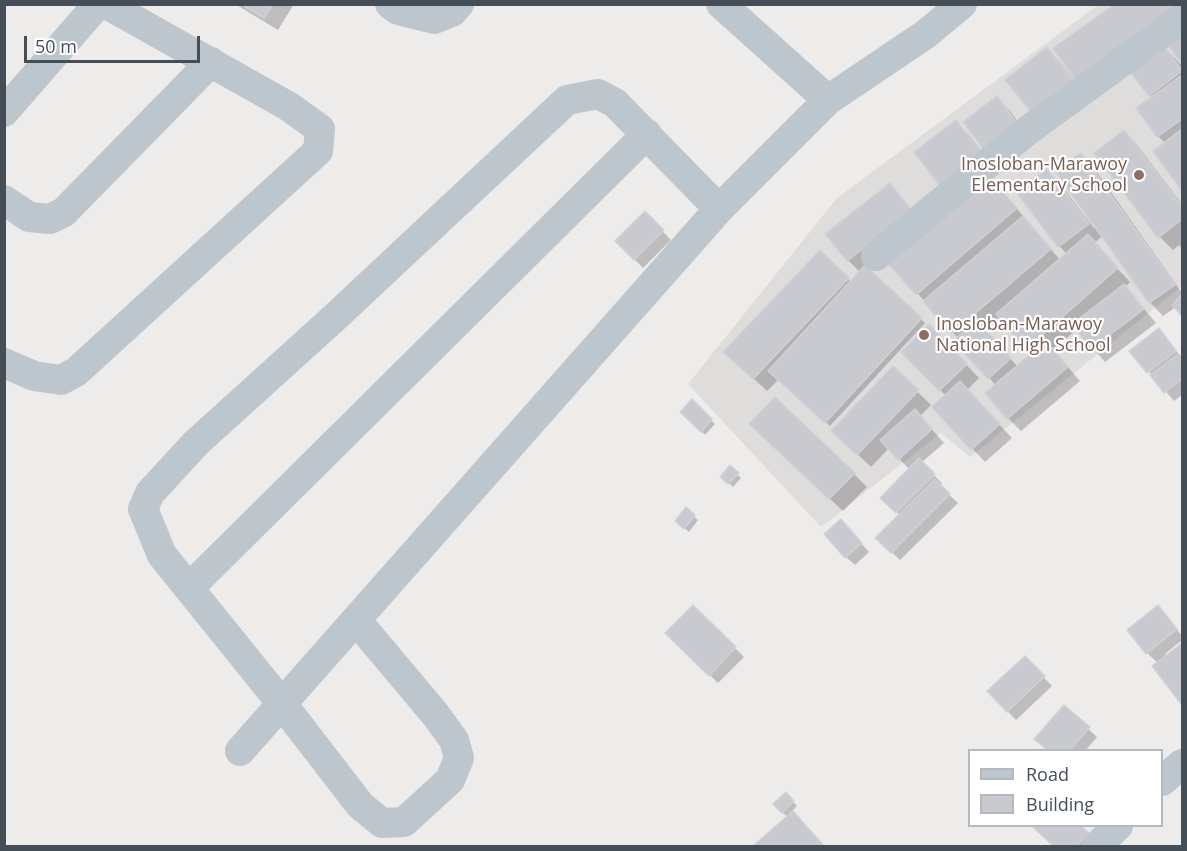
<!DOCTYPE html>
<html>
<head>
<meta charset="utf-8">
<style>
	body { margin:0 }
	#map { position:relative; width:1187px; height:851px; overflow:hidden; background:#eeebeb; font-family:"Open Sans",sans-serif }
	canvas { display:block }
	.frame { position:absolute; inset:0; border:6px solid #454e57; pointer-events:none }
	.legend { position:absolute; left:968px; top:749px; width:195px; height:78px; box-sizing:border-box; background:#fff; border:2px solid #b5b8bc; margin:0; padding:8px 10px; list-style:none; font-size:18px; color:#454e57 }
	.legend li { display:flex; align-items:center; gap:12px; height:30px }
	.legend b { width:30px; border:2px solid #b5b8bc }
	.scale { position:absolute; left:24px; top:36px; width:176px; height:27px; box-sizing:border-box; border:3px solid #454e57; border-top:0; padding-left:8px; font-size:18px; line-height:21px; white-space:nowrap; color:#454e57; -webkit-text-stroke:4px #fff; paint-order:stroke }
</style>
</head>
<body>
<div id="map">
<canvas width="1187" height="851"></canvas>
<div class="frame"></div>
<ul class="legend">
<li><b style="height:8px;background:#bdc5cd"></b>Road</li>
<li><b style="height:16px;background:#c8cad0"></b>Building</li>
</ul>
<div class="scale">50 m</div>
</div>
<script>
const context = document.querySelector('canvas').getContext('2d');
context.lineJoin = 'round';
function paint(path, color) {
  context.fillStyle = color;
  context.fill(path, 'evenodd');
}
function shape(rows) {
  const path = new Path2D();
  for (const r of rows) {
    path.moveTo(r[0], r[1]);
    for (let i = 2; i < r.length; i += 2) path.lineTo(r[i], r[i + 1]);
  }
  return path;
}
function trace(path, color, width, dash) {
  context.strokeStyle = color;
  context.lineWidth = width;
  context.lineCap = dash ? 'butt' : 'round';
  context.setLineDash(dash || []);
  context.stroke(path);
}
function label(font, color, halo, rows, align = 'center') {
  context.font = font + ' "Open Sans",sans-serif';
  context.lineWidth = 4.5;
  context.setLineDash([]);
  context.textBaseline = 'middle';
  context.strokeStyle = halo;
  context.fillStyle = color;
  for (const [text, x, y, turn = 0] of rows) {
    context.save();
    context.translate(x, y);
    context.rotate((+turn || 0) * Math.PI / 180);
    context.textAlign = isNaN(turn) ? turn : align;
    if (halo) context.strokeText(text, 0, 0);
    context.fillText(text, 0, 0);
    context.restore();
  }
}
paint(shape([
	[1098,5,1182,5,1182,286,970,457,941,433,821,527,688,384,837,198]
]), '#dfdcdc');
paint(shape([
	[235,4,294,4,278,30],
	[1117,4,1182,4,1182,61,1166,39,1161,43,1182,66,1182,188,1155,151,1165,143,1158,136,1153,98,1150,95],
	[1047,49,1060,62,1089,100],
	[997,98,1010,111,1030,139,999,163],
	[956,122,969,135,994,168,916,152],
	[1124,132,1137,145,1182,204,1182,249,1179,245,1173,250,1160,237,1096,153],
	[1080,155,1094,168,1182,293,1182,314,1176,307,1163,316,1150,302,1103,236,1094,243,1130,282,1125,287,1156,323,1105,362,1077,329,1053,350,1080,381,1021,431,1008,418,996,386,958,338,889,262,1001,190,1060,260,1067,254,1059,246,1047,171,1060,184,1094,228,1096,227],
	[1000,317,1034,354,1018,367,984,330],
	[890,185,923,224,866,269,925,323,830,426,779,379,767,391,739,365,820,252,851,282,860,272,848,260],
	[645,213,671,240,643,268,617,241],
	[929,326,979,378,967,390,1012,438,985,462,934,407,946,396,903,352],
	[1159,330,1182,358,1182,395,1174,401,1132,351],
	[893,368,931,405,920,416,944,443,921,463,942,483,940,486,958,503,900,560,877,538,900,515,882,498,910,470,889,448,871,467,833,431],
	[692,401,715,424,705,435,682,412],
	[764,437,854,474,867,487,843,511],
	[730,467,741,478,733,487,722,477],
	[686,509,698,520,689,532,680,524],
	[849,530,869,552,855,565,846,557],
	[693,607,744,657,718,683,667,633],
	[1158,607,1182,636,1182,640,1165,654,1167,657,1181,645,1182,647,1182,703,1154,666,1158,663,1147,653],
	[1025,658,1052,686,1016,720,989,692],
	[1065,707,1097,737,1086,750,1048,750,1036,739],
	[786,794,797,806,791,812,824,846,755,846,788,818,775,804],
	[1034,826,1079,826,1097,843,1093,846,1055,846]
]), '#0003');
const building = shape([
	[241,4,273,4,264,18,241,4],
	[1115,4,1182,4,1076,81,1053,48,1115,4],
	[1182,27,1182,64,1165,41,1182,27],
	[1162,42,1182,71,1149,96,1127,68,1162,42],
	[1047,47,1077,86,1036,118,1005,80,1047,47],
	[1182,75,1182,119,1157,137,1136,108,1182,75],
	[997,96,1018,125,985,151,963,122,997,96],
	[956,120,982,154,940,186,914,152,956,120],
	[1182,129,1182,191,1153,151,1182,129],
	[1124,130,1182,206,1182,219,1158,238,1094,153,1124,130],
	[1081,153,1175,285,1149,303,1055,171,1081,153],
	[1047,169,1089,224,1058,247,1016,192,1047,169],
	[988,175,1017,208,916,295,887,262,988,175],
	[890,183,911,210,847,261,825,234,890,183],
	[645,211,664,230,634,260,615,241,645,211],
	[1023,216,1051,249,951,334,923,301,1023,216],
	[1088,234,1118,268,1026,349,996,314,1088,234],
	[820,250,849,278,753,379,723,352,820,250],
	[865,265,922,318,825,423,768,371,865,265],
	[1124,284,1144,309,1091,349,1072,324,1124,284],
	[1182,294,1182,316,1172,305,1182,294],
	[977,320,1011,358,988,379,953,341,977,320],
	[929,324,967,364,939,391,901,352,929,324],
	[1159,328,1176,351,1147,373,1129,351,1159,328],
	[1046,341,1068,367,1007,419,985,393,1046,341],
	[1177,355,1182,362,1182,379,1164,393,1150,375,1177,355],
	[893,366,919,390,857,455,831,431,893,366],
	[960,381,1000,424,971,450,932,407,960,381],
	[775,397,855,473,829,499,749,424,775,397],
	[692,399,712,419,701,432,680,412,692,399],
	[915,409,932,429,898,460,880,440,915,409],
	[919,458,935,474,896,513,880,498,919,458],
	[730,465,739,473,728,484,720,477,730,465],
	[935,479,950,494,891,553,875,538,935,479],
	[686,507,695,515,684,529,675,521,686,507],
	[841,519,862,543,845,558,824,534,841,519],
	[693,605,736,647,709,676,665,633,693,605],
	[1158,605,1177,629,1146,654,1127,630,1158,605],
	[1181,644,1182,646,1182,705,1152,666,1181,644],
	[1025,656,1045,676,1007,712,987,691,1025,656],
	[1064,705,1090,727,1070,750,1047,750,1034,739,1064,705],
	[786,792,794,801,782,813,773,804,786,792],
	[793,811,824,846,753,846,793,811],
	[1032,826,1081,826,1089,833,1076,846,1053,846,1032,826]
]);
paint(building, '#c8cad0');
trace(building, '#cfd1d7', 1.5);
trace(shape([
	[390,4,398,10,434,19,452,12,459,4],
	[721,4,828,100],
	[4,112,98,4],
	[4,200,29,217,50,219,64,212,211,62],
	[876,256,1027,131,1182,18],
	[4,363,34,376,61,380,76,372,318,151,320,129,288,106,106,4],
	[189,588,647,134],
	[356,620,435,714,454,740,459,758,450,780,404,822,382,823,360,805,283,705,162,555,143,509,150,493,196,443,333,319,567,100,598,94,615,103,719,209],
	[240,751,719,209,828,100,926,34,962,4],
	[1162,781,1182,764],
	[1097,846,1118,826]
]), '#bdc5cd', 30);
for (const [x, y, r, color] of [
	[1139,175,6,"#8d6e63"],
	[924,335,6,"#8d6e63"]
]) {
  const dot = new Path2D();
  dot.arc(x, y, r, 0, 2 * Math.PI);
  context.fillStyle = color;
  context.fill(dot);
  trace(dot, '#fff', 2);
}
label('18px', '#785e54', '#fff', [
	["Inosloban-Marawoy",1127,165],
	["Elementary School",1127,186],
	["Inosloban-Marawoy",936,325,"left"],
	["National High School",936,346,"left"]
], 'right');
</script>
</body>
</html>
